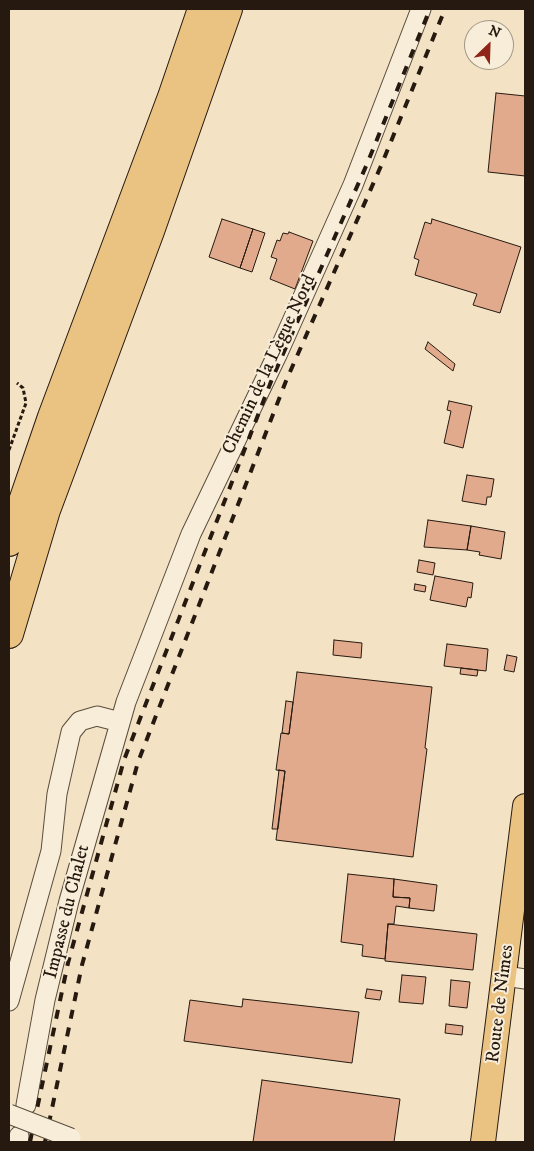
<!DOCTYPE html>
<html>
<head>
<meta charset="utf-8">
<style>
	body { margin:0 }
	#map { position:relative; width:534px; height:1151px; overflow:hidden; background:#f3e3c4; font-family:"IM FELL DW Pica",serif }
	canvas { display:block }
	.frame { position:absolute; inset:0; border:10px solid #26190f; pointer-events:none }
	.north { position:absolute; left:464px; top:20px; width:50px; height:50px; box-sizing:border-box; background:#f7edd9; border:1px solid #a39888; border-radius:50%; rotate:24deg; font-size:14px; font-weight:700; line-height:20px; text-align:center; color:#26190f }
	.north::after { content:''; display:block; margin:auto; width:18px; height:22px; background:#8f2418; clip-path:polygon(50% 0,100% 100%,50% 72%,0 100%) }
</style>
</head>
<body>
<div id="map">
<canvas width="534" height="1151"></canvas>
<div class="frame"></div>
<div class="north">N</div>
</div>
<script>
const context = document.querySelector('canvas').getContext('2d');
context.lineJoin = 'round';
function paint(path, color) {
  context.fillStyle = color;
  context.fill(path, 'evenodd');
}
function shape(rows) {
  const path = new Path2D();
  for (const r of rows) {
    path.moveTo(r[0], r[1]);
    for (let i = 2; i < r.length; i += 2) path.lineTo(r[i], r[i + 1]);
  }
  return path;
}
function trace(path, color, width, dash) {
  context.strokeStyle = color;
  context.lineWidth = width;
  context.lineCap = dash ? 'butt' : 'round';
  context.setLineDash(dash || []);
  context.stroke(path);
}
function label(font, color, halo, rows, align = 'center') {
  context.font = font + ' "IM FELL DW Pica",serif';
  context.lineWidth = 4;
  context.setLineDash([]);
  context.textBaseline = 'middle';
  context.strokeStyle = halo;
  context.fillStyle = color;
  for (const [text, x, y, turn = 0] of rows) {
    context.save();
    context.translate(x, y);
    context.rotate((+turn || 0) * Math.PI / 180);
    context.textAlign = isNaN(turn) ? turn : align;
    if (halo) context.strokeText(text, 0, 0);
    context.fillText(text, 0, 0);
    context.restore();
  }
}
const building = shape([
	[496,93,525,96,525,176,488,172,496,93],
	[222,219,253,229,240,268,209,257,222,219],
	[432,219,521,247,500,313,473,305,477,294,415,275,419,260,414,258,425,222,431,224,432,219],
	[253,229,265,233,252,272,240,268,253,229],
	[289,232,313,241,295,289,270,279,277,259,271,257,277,240,280,241,283,233,288,234,289,232],
	[428,342,455,364,453,371,425,349,428,342],
	[449,401,472,406,463,448,444,443,451,411,447,410,449,401],
	[467,475,494,479,491,497,487,497,486,505,462,501,467,475],
	[428,520,471,526,467,550,424,547,428,520],
	[471,526,505,532,501,559,479,555,480,552,467,550,471,526],
	[419,560,435,563,433,575,417,572,419,560],
	[435,576,473,583,471,598,468,597,466,607,430,600,435,576],
	[415,584,426,586,425,592,414,590,415,584],
	[334,640,362,643,361,658,333,655,334,640],
	[447,644,488,649,486,671,444,666,447,644],
	[507,655,517,657,514,672,504,670,507,655],
	[461,668,478,670,477,676,460,674,461,668],
	[297,672,432,687,425,748,427,749,413,857,276,840,285,771,276,770,281,733,289,734,297,672],
	[286,701,293,702,289,734,282,733,286,701],
	[279,770,285,771,278,829,272,829,279,770],
	[348,874,394,879,393,897,410,898,409,908,396,906,394,924,388,924,385,959,362,956,363,945,341,942,348,874],
	[394,879,437,885,434,911,409,908,410,898,393,897,394,879],
	[388,924,477,934,473,970,385,961,388,924],
	[402,975,426,977,423,1004,399,1002,402,975],
	[451,980,470,982,467,1008,449,1006,451,980],
	[367,989,382,991,380,1000,365,998,367,989],
	[243,999,359,1012,352,1063,184,1041,190,1000,242,1007,243,999],
	[446,1024,463,1026,462,1035,445,1033,446,1024],
	[262,1080,400,1099,394,1142,253,1142,262,1080]
]);
paint(building, '#e1aa8d');
trace(building, '#26190f', 1);
const minor = shape([
	[505,976,525,979],
	[9,1001,51,851,57,794,71,732,80,721,97,716,120,722],
	[26,1105,45,1000,69,901,126,702,191,534,277,355,353,185,421,9],
	[18,1142,19,1136]
]);
const major = shape([
	[483,1142,525,806]
]);
const highway = shape([
	[9,542,52,417,172,97,202,9],
	[9,634,46,510,150,231,228,9]
]);
trace(minor, '#594c3c', 21);
trace(major, '#26190f', 26);
trace(highway, '#26190f', 30);
trace(shape([
	[9,450,26,403,23,388,17,383]
]), '#26190f', 3, [4, 2.5]);
trace(minor, '#f7edd9', 19);
trace(major, '#eac282', 24);
trace(highway, '#eac282', 28);
trace(shape([
	[30,1142,68,963,124,760,272,379,367,164,430,9],
	[45,1142,82,965,138,762,286,381,381,166,445,9]
]), '#26190f', 4, [9, 9]);
const minorBridge = shape([
	[9,1114,71,1138]
]);
trace(minorBridge, '#594c3c', 21, []);
trace(minorBridge, '#f7edd9', 19);
label('19px', '#26190f', '#f7edd9', [
	["Chemin de la Lègue Nord",270,365,-65],
	["Impasse du Chalet",68,912,-76],
	["Route de Nîmes",501,1004,-83]
]);
</script>
</body>
</html>
